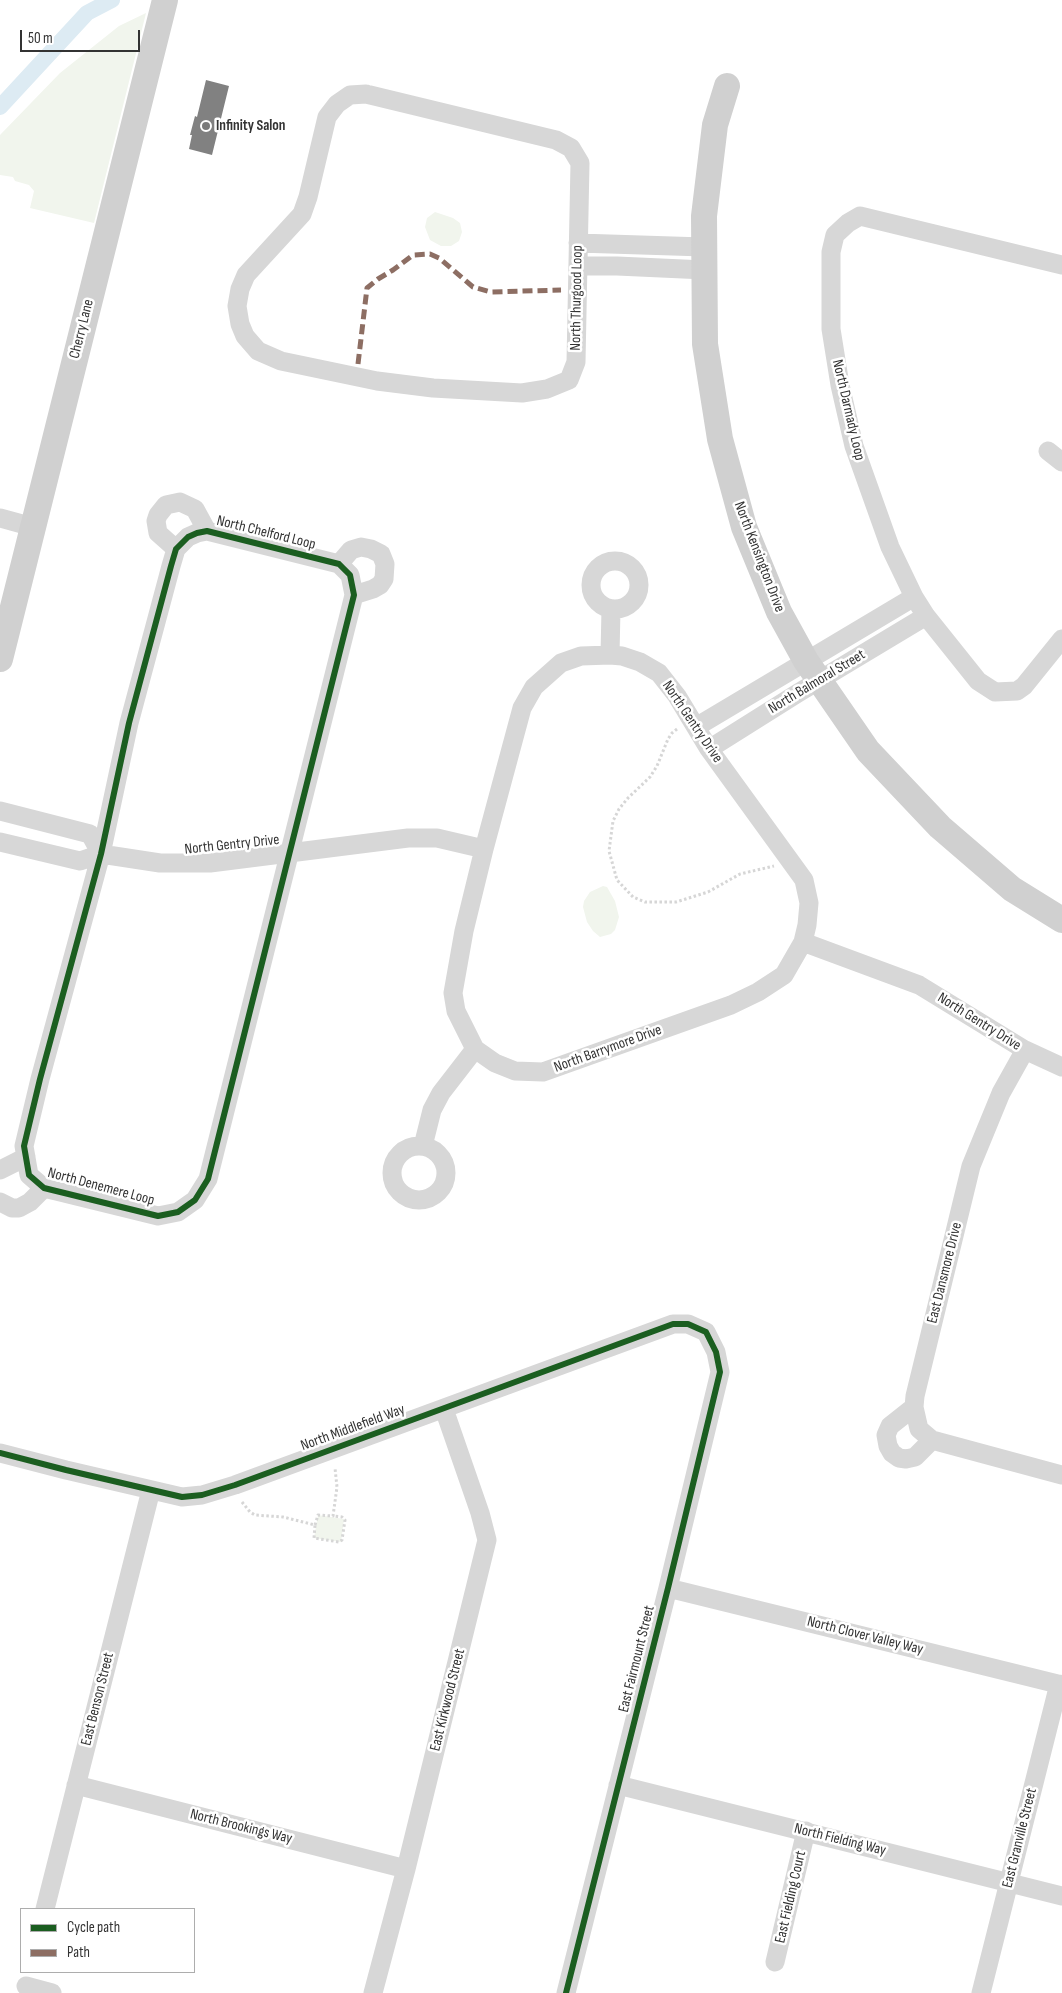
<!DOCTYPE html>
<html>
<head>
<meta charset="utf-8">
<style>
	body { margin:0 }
	#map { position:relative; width:1062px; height:1993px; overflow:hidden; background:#fff; font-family:"Sofia Sans Condensed",sans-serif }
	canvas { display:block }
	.legend { position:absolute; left:20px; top:1908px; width:175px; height:65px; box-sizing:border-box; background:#fff; border:1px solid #adadad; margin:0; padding:6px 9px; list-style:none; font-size:15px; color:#333 }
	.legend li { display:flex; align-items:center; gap:10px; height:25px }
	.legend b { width:25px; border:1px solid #adadad }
	.scale { position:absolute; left:20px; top:30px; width:120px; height:22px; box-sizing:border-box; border:2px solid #333; border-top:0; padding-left:6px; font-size:15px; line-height:18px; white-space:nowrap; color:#333; -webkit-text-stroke:4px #fff; paint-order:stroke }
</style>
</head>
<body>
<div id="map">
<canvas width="1062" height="1993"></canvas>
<ul class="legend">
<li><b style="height:6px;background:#1b5e20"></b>Cycle path</li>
<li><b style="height:6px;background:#8d6e63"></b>Path</li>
</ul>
<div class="scale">50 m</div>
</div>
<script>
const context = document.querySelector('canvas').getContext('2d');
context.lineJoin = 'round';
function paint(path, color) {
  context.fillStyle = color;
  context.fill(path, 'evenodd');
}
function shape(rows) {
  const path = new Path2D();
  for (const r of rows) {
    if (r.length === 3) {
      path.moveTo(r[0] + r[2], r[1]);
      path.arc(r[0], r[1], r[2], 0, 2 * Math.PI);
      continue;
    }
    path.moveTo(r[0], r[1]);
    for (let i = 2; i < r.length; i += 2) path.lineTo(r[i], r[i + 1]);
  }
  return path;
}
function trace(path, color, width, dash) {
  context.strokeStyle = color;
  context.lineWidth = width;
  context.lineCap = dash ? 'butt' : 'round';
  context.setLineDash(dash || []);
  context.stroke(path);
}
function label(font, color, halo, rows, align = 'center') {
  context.font = font + ' "Sofia Sans Condensed",sans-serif';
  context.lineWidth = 5;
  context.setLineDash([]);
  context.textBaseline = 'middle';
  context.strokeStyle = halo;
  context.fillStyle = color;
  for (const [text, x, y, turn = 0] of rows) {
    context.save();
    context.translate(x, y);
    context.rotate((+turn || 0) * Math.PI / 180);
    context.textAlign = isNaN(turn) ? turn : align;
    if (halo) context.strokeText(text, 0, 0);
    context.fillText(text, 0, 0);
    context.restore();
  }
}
paint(shape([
	[146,13,94,223,30,208,34,191,29,185,15,181,13,177,0,175,0,135,60,73,119,26],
	[435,212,453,218,460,223,462,232,459,241,451,246,441,246,430,240,425,227,427,218],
	[603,886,607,887,615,901,619,917,615,930,611,934,600,937,593,931,587,922,583,907,584,901,590,892],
	[318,1515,344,1519,341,1542,314,1538]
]), '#f1f5ed');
trace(shape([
	[0,107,87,13,112,0]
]), '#ddebf3', 16);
paint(shape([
	[206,80,229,86,212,155,189,149,192,135,190,135,195,116,197,117]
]), '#818181');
trace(shape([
	[677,729,672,733,668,739,657,766,650,777,628,798,619,809,613,821,609,851,617,880,633,897,645,902,676,902,708,892,740,874,774,866],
	[242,1502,250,1512,255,1515,283,1517,315,1525,314,1538,339,1542,342,1540,345,1520,342,1517,333,1516],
	[315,1525,318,1515,333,1516,337,1487,335,1468]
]), '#d6d6d6', 3, [2.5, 2.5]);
trace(shape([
	[366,94,556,140,571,148,580,163,576,362,569,380,547,389,522,393,433,388,377,381,281,361,258,351,245,336,240,324,237,306,240,289,246,275,302,214,308,197,327,117,337,104,350,95,366,94],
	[578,243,704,247],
	[1062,265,860,216,848,223,835,235,831,252,831,329,840,385,854,446,890,547,914,597,926,616,978,681,995,692,1017,691,1024,686,1062,639],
	[578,266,617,266,705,270],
	[1048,451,1062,462],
	[0,518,33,527],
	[207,531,339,564,350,575,354,595,208,1179,195,1200,178,1212,158,1216,44,1188,29,1175,24,1146,40,1079,101,854,129,723,171,566,176,549,188,537,197,533,207,531],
	[176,549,158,533,156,521,158,515,166,505,180,502,195,509,207,531],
	[615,585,24],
	[339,564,351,550,361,547,371,549,381,554,385,564,384,579,380,585,373,589,354,595],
	[610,655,622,656,640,662,659,673,677,696,709,749,804,880,809,903,807,925,803,942,784,975,758,992,731,1005,543,1072,515,1071,495,1063,475,1049,456,1011,453,993,464,931,484,849,522,708,534,687,561,663,581,656,610,655],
	[610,655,611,609],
	[696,727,914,597],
	[709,749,798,693,926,616],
	[0,811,90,834,101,854],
	[0,842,80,861,101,854,160,863,210,863,408,838,437,838,484,849],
	[803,942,919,985,1025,1050,1062,1067],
	[1025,1050,1001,1093,971,1166,915,1396,914,1407,919,1429,932,1440,1062,1475],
	[423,1146,432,1110,441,1093,475,1049],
	[419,1173,27],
	[0,1170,26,1157],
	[0,1202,12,1208,19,1208,30,1202,44,1188],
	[914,1407,890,1426,886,1435,888,1446,892,1453,899,1458,906,1459,915,1457,932,1440],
	[0,1453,66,1470,182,1497,202,1495,235,1485,673,1324,688,1324,706,1332,716,1352,720,1372,668,1588,566,1993],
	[668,1588,1062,1685],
	[76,1785,406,1869],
	[618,1785,1062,1896],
	[45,1909,151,1490],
	[775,1962,806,1831],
	[26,1986,52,1993],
	[373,1993,406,1869,487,1540,480,1513,444,1409],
	[981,1993,1059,1684]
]), '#d7d7d7', 19);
trace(shape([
	[727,86,715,125,704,216,705,344,720,439,744,527,779,612,806,661,868,751,940,827,1012,889,1062,920],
	[0,659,165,0]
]), '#d0d0d0', 26);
trace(shape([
	[358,364,367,288,378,279,393,270,413,255,430,254,439,258,473,287,491,292,561,290]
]), '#8d6e63', 5, [10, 5]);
trace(shape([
	[207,531,339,564,350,575,354,595,208,1179,195,1200,178,1212,158,1216,44,1188,29,1175,24,1146,40,1079,101,854,129,723,171,566,176,549,188,537,197,533,207,531],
	[0,1453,66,1470,182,1497,202,1495,235,1485,673,1324,688,1324,706,1332,716,1352,720,1372,668,1588,566,1993]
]), '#1b5e20', 6);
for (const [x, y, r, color] of [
	[206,126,5,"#7a7a7a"]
]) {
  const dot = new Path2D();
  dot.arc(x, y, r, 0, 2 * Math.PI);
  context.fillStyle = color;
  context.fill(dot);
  trace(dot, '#fff', 2);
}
label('bold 15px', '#333', '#fff', [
	["Infinity Salon",216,126]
], 'left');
label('15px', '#333', '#fff', [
	["North Thurgood Loop",577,298,-89],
	["Cherry Lane",82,329,-76],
	["North Darmady Loop",848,410,77],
	["North Chelford Loop",266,533,14],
	["North Kensington Drive",759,557,69],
	["North Balmoral Street",817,682,-31],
	["North Gentry Drive",692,722,56],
	["North Gentry Drive",232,845,-6],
	["North Gentry Drive",979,1022,32],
	["North Barrymore Drive",608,1049,-20],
	["North Denemere Loop",101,1187,15],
	["East Dansmore Drive",945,1273,-76],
	["North Middlefield Way",353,1428,-20],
	["North Clover Valley Way",865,1636,14],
	["East Fairmount Street",637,1659,-76],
	["East Benson Street",98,1699,-76],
	["East Kirkwood Street",448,1700,-76],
	["North Brookings Way",241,1827,14],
	["East Granville Street",1020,1838,-76],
	["North Fielding Way",840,1840,14],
	["East Fielding Court",791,1897,-77]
]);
</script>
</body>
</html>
